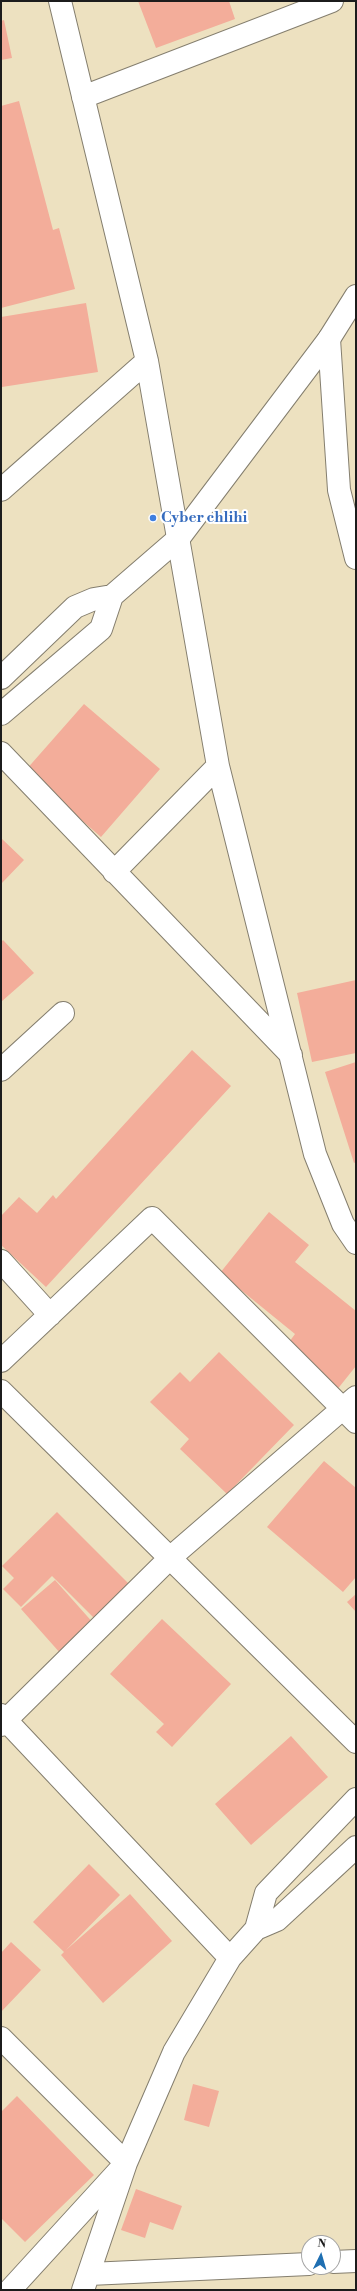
<!DOCTYPE html>
<html>
<head>
<meta charset="utf-8">
<style>
	body { margin:0 }
	#map { position:relative; width:357px; height:2291px; overflow:hidden; background:#ede1c0; font-family:"Libre Bodoni",serif }
	canvas { display:block }
	.frame { position:absolute; inset:0; border:2px solid #1c1c1c; pointer-events:none }
	.north { position:absolute; left:301px; top:2235px; width:40px; height:40px; box-sizing:border-box; background:#fff; border:1px solid #a4a4a4; border-radius:50%; rotate:5deg; font-size:11px; font-weight:700; line-height:16px; text-align:center; color:#1c1c1c }
	.north::after { content:''; display:block; margin:auto; width:14px; height:18px; background:#1f6fb2; clip-path:polygon(50% 0,100% 100%,50% 72%,0 100%) }
</style>
</head>
<body>
<div id="map">
<canvas width="357" height="2291"></canvas>
<div class="frame"></div>
<div class="north">N</div>
</div>
<script>
const context = document.querySelector('canvas').getContext('2d');
context.lineJoin = 'round';
function paint(path, color) {
  context.fillStyle = color;
  context.fill(path, 'evenodd');
}
function shape(rows) {
  const path = new Path2D();
  for (const r of rows) {
    path.moveTo(r[0], r[1]);
    for (let i = 2; i < r.length; i += 2) path.lineTo(r[i], r[i + 1]);
  }
  return path;
}
function trace(path, color, width, dash) {
  context.strokeStyle = color;
  context.lineWidth = width;
  context.lineCap = dash ? 'butt' : 'round';
  context.setLineDash(dash || []);
  context.stroke(path);
}
function label(font, color, halo, rows, align = 'center') {
  context.font = font + ' "Libre Bodoni",serif';
  context.lineWidth = 4;
  context.setLineDash([]);
  context.textBaseline = 'middle';
  context.strokeStyle = halo;
  context.fillStyle = color;
  for (const [text, x, y, turn = 0] of rows) {
    context.save();
    context.translate(x, y);
    context.rotate((+turn || 0) * Math.PI / 180);
    context.textAlign = isNaN(turn) ? turn : align;
    if (halo) context.strokeText(text, 0, 0);
    context.fillText(text, 0, 0);
    context.restore();
  }
}
paint(shape([
	[138,1,229,1,235,19,156,48],
	[4,20,12,58,1,60,1,21],
	[19,101,53,230,59,228,75,289,1,308,1,106],
	[86,303,98,372,2,387,1,317],
	[84,704,160,769,101,837,25,771],
	[1,838,24,860,1,884],
	[3,940,34,973,1,1002,1,942],
	[356,980,356,1053,312,1062,297,993],
	[192,1050,231,1086,46,1287,1,1245,1,1216,19,1197,37,1213,53,1195,56,1199],
	[356,1062,356,1162,354,1163,325,1072],
	[269,1212,309,1245,295,1262,356,1311,356,1366,336,1391,284,1349,295,1334,220,1273],
	[219,1352,294,1425,227,1494,180,1449,189,1439,150,1402,180,1372,190,1382],
	[324,1461,356,1488,356,1577,343,1592,267,1527],
	[57,1512,132,1587,97,1621,52,1576,21,1607,3,1589,14,1578,2,1566],
	[55,1580,95,1625,61,1654,21,1609],
	[356,1594,356,1612,347,1602],
	[162,1619,231,1684,172,1747,156,1732,164,1724,110,1674],
	[291,1736,328,1777,251,1845,215,1804],
	[89,1864,120,1895,66,1950,130,1894,172,1941,103,2003,61,1955,64,1952,33,1922],
	[11,1942,41,1970,1,2012,1,1953],
	[193,2084,219,2091,209,2127,184,2120],
	[17,2096,94,2175,25,2242,1,2218,1,2112],
	[136,2189,182,2206,173,2230,150,2222,145,2238,121,2230]
]), '#f3ad9a');
const minor = shape([
	[60,1,147,361,218,766,315,1154,343,1224,356,1243],
	[83,97,332,1],
	[329,339,339,490,356,558],
	[1,490,147,361],
	[1,753,291,1055],
	[114,872,218,766],
	[1,1070,63,1013],
	[1,1261,50,1315],
	[1,1361,152,1218,356,1422],
	[1,1391,356,1742],
	[1,1715,230,1958],
	[1,1725,171,1557,356,1397],
	[256,1929,277,1920,356,1847],
	[1,2038,126,2163,10,2290],
	[333,2262,356,2261],
	[89,2274,309,2264],
	[83,2290,126,2163,174,2052,230,1958,256,1929,266,1893,356,1799]
]);
const major = shape([
	[1,678,75,607,94,599,112,596,179,538,329,339,356,296],
	[1,714,101,629,112,596]
]);
trace(minor, '#847e6e', 24);
trace(major, '#847e6e', 24);
trace(minor, '#fff', 22);
trace(major, '#fff', 22);
for (const [x, y, r, color] of [
	[153,518,4,"#3f7fe0"]
]) {
  const dot = new Path2D();
  dot.arc(x, y, r, 0, 2 * Math.PI);
  context.fillStyle = color;
  context.fill(dot);
  trace(dot, '#fff', 1.5);
}
label('bold 15px', '#366cbe', '#fff', [
	["Cyber chlihi",161,518]
], 'left');
</script>
</body>
</html>
